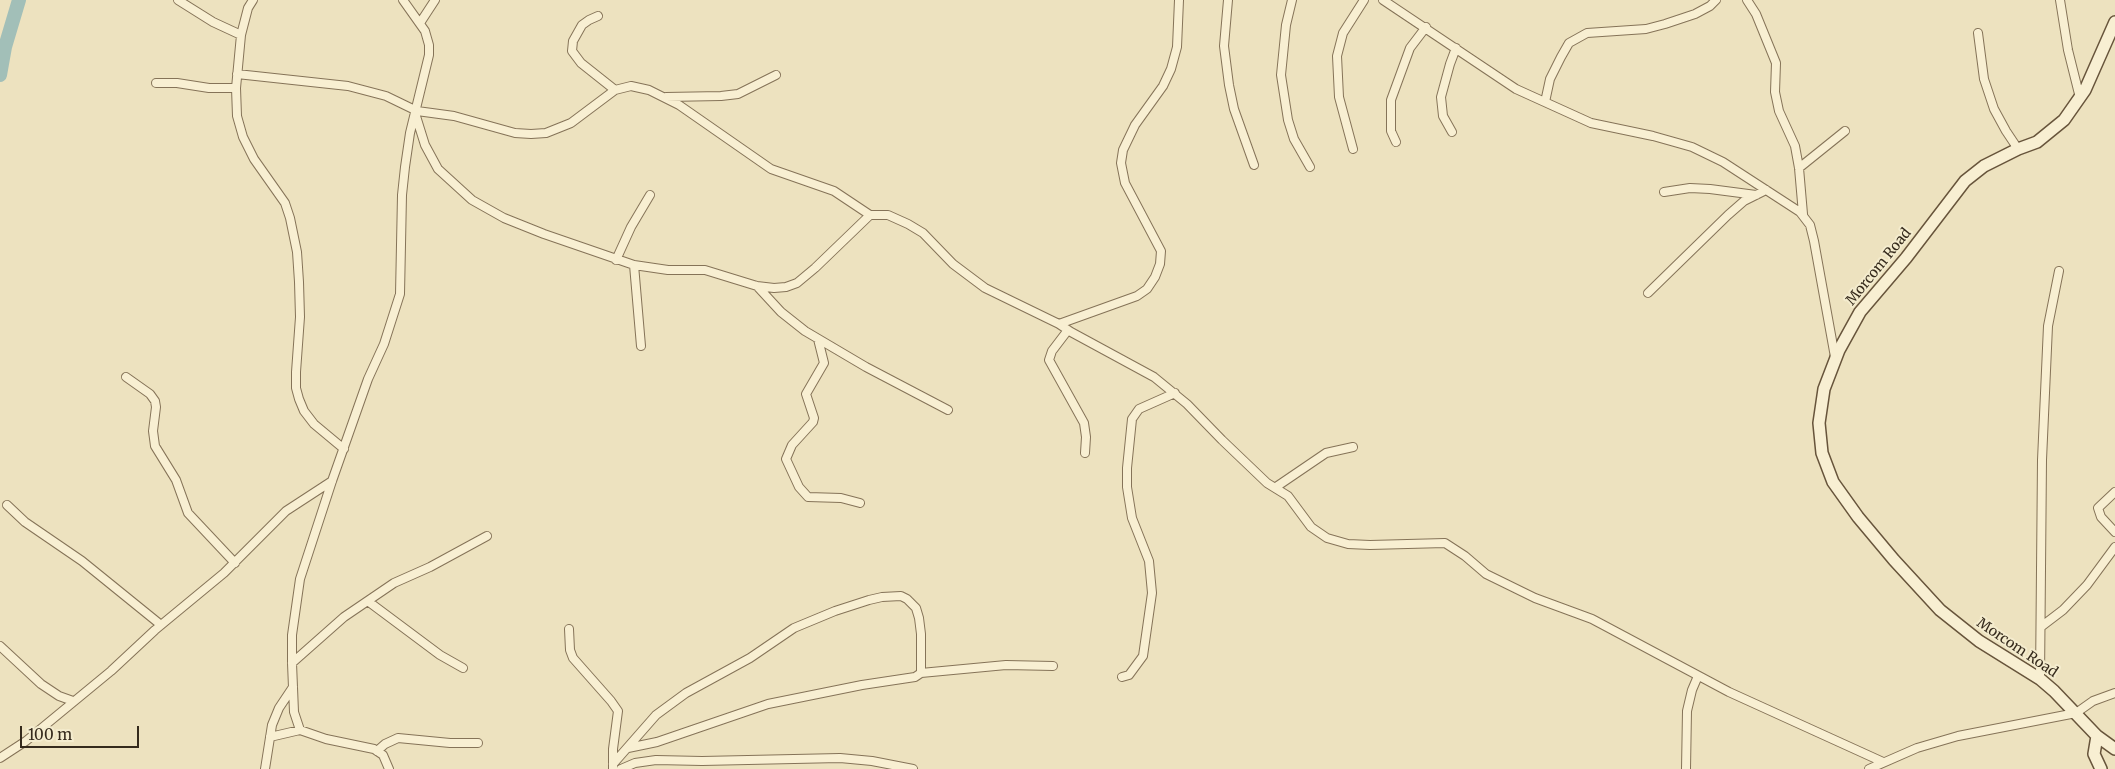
<!DOCTYPE html>
<html>
<head>
<meta charset="utf-8">
<style>
	body { margin:0 }
	#map { position:relative; width:2115px; height:769px; overflow:hidden; background:#ede2bf; font-family:Merriweather,serif }
	canvas { display:block }
	.scale { position:absolute; left:20px; top:726px; width:119px; height:22px; box-sizing:border-box; border:2px solid #352a1c; border-top:0; padding-left:6px; font-size:15px; line-height:18px; white-space:nowrap; color:#352a1c; -webkit-text-stroke:4px #f4ecce; paint-order:stroke }
</style>
</head>
<body>
<div id="map">
<canvas width="2115" height="769"></canvas>
<div class="scale">100 m</div>
</div>
<script>
const context = document.querySelector('canvas').getContext('2d');
context.lineJoin = 'round';
function shape(rows) {
  const path = new Path2D();
  for (const r of rows) {
    path.moveTo(r[0], r[1]);
    for (let i = 2; i < r.length; i += 2) path.lineTo(r[i], r[i + 1]);
  }
  return path;
}
function trace(path, color, width, dash) {
  context.strokeStyle = color;
  context.lineWidth = width;
  context.lineCap = dash ? 'butt' : 'round';
  context.setLineDash(dash || []);
  context.stroke(path);
}
function label(font, color, halo, rows, align = 'center') {
  context.font = font + ' Merriweather,serif';
  context.lineWidth = 4;
  context.setLineDash([]);
  context.textBaseline = 'middle';
  context.strokeStyle = halo;
  context.fillStyle = color;
  for (const [text, x, y, turn = 0] of rows) {
    context.save();
    context.translate(x, y);
    context.rotate((+turn || 0) * Math.PI / 180);
    context.textAlign = isNaN(turn) ? turn : align;
    if (halo) context.strokeText(text, 0, 0);
    context.fillText(text, 0, 0);
    context.restore();
  }
}
trace(shape([
	[0,75,5,47,19,0]
]), '#a2bfb8', 14);
const street = shape([
	[178,0,213,22,241,35],
	[253,0,248,8,241,35,236,88,237,116,243,137,254,159,285,203,290,218,297,252,299,282,300,317,296,372,296,388,299,399,304,411,314,424,344,449],
	[1228,0,1224,46,1229,85,1234,109,1254,165],
	[1292,0,1286,25,1281,75,1288,120,1294,139,1310,167],
	[1383,0,1516,89,1591,123,1653,136,1692,147,1723,162,1800,212,1810,225,1814,241,1835,357],
	[1747,0,1756,14,1776,63,1775,92,1779,111,1795,146,1799,168,1803,214],
	[2060,0,2068,50,2080,98],
	[598,16,589,20,582,25,573,41,572,51,581,63,615,90],
	[420,23,435,0],
	[1978,33,1984,79,1994,109,2006,131,2018,149],
	[237,74,348,86,386,96,417,111,454,116,515,133,531,134,546,133,571,123,615,90,631,86,649,90,679,105,771,169,834,191,870,215,888,215,908,224,923,233,953,264,985,288,1059,324,1071,332,1154,377,1187,404,1222,440,1267,483,1288,496,1311,527,1327,538,1348,544,1370,545,1445,543,1465,556,1486,574,1535,598,1592,619,1729,692,1883,762],
	[156,83,177,83,209,88,236,88],
	[666,97,721,96,738,94,776,75],
	[1545,102,1550,79,1561,57,1569,43,1587,33,1646,29,1665,24,1695,14,1710,6,1716,0],
	[415,113,425,145,438,169,472,200,504,218,544,234,634,265,668,270,705,270,757,286,774,288,786,287,797,283,815,268,870,215],
	[1452,132,1443,116,1441,97,1450,64,1456,48],
	[1396,142,1391,131,1391,100,1410,48,1426,27],
	[1353,149,1339,97,1337,56,1343,33,1364,0],
	[1799,168,1845,131],
	[1664,192,1690,188,1710,189,1756,195],
	[616,260,631,227,650,195],
	[634,265,641,346],
	[757,286,781,312,805,331,866,367,948,410],
	[1648,293,1728,215,1744,201,1766,190],
	[1059,324,1137,296,1147,289,1155,277,1160,264,1161,251,1125,183,1121,163,1123,150,1135,125,1163,86,1171,69,1177,47,1179,0],
	[1068,330,1052,351,1049,360,1084,423,1086,437,1085,453],
	[818,339,824,363,806,394,814,418,813,422,792,445,786,459,799,487,808,497,841,498,860,503],
	[126,377,150,394,155,401,156,407,153,431,155,446,176,480,188,513,235,563],
	[1276,487,1326,453,1353,447],
	[2115,492,2098,508,2101,517,2115,532],
	[7,505,25,522,82,561,161,625],
	[369,602,440,655,463,668],
	[2042,626,2063,610,2087,585,2115,547],
	[569,629,570,650,573,658,611,701,618,711,613,749,613,769],
	[0,646,41,684,59,696,73,701],
	[292,663,344,617,394,583,430,567,487,536],
	[1122,677,1129,675,1143,656,1152,593,1149,561,1132,518,1127,487,1127,468,1132,419,1139,409,1175,393],
	[2040,679,2042,460,2048,326,2059,271],
	[300,730,294,712,292,663,292,635,300,579,332,481,368,379,384,344,400,294,402,195,405,167,410,133,429,55,429,45,425,31,403,0],
	[270,737,300,730,326,739,374,749,383,755,389,769],
	[628,748,657,742,768,704,862,685,915,677,921,673,1006,665,1053,666],
	[377,751,385,744,398,738,450,743,478,743],
	[0,758,26,741,111,671,155,630,224,573,286,511,332,481],
	[613,764,656,715,686,693,750,658,794,628,835,611,869,600,882,597,901,596,907,599,916,608,919,618,921,634,921,673],
	[265,769,272,725,279,708,293,687],
	[621,769,635,763,656,760,702,761,840,758,872,761,913,769],
	[1686,769,1687,711,1692,690,1698,676],
	[1869,769,1917,748,1958,736,2076,713,2093,701,2115,693]
]);
const secondary = shape([
	[2115,22,2085,90,2064,120,2037,142,2018,149,1984,166,1965,181,1906,258,1860,312,1839,350,1824,389,1819,423,1822,453,1833,482,1858,517,1894,560,1940,610,1979,641,2040,679,2054,691,2097,736,2115,749],
	[2097,736,2094,754,2101,769]
]);
trace(street, '#857358', 10);
trace(secondary, '#67543b', 14);
trace(street, '#f8efd2', 8);
trace(secondary, '#f8efd2', 11);
label('14px', '#352a1c', '#f4ecce', [
	["Morcom Road",1879,267,-51],
	["Morcom Road",2017,648,34]
]);
</script>
</body>
</html>
